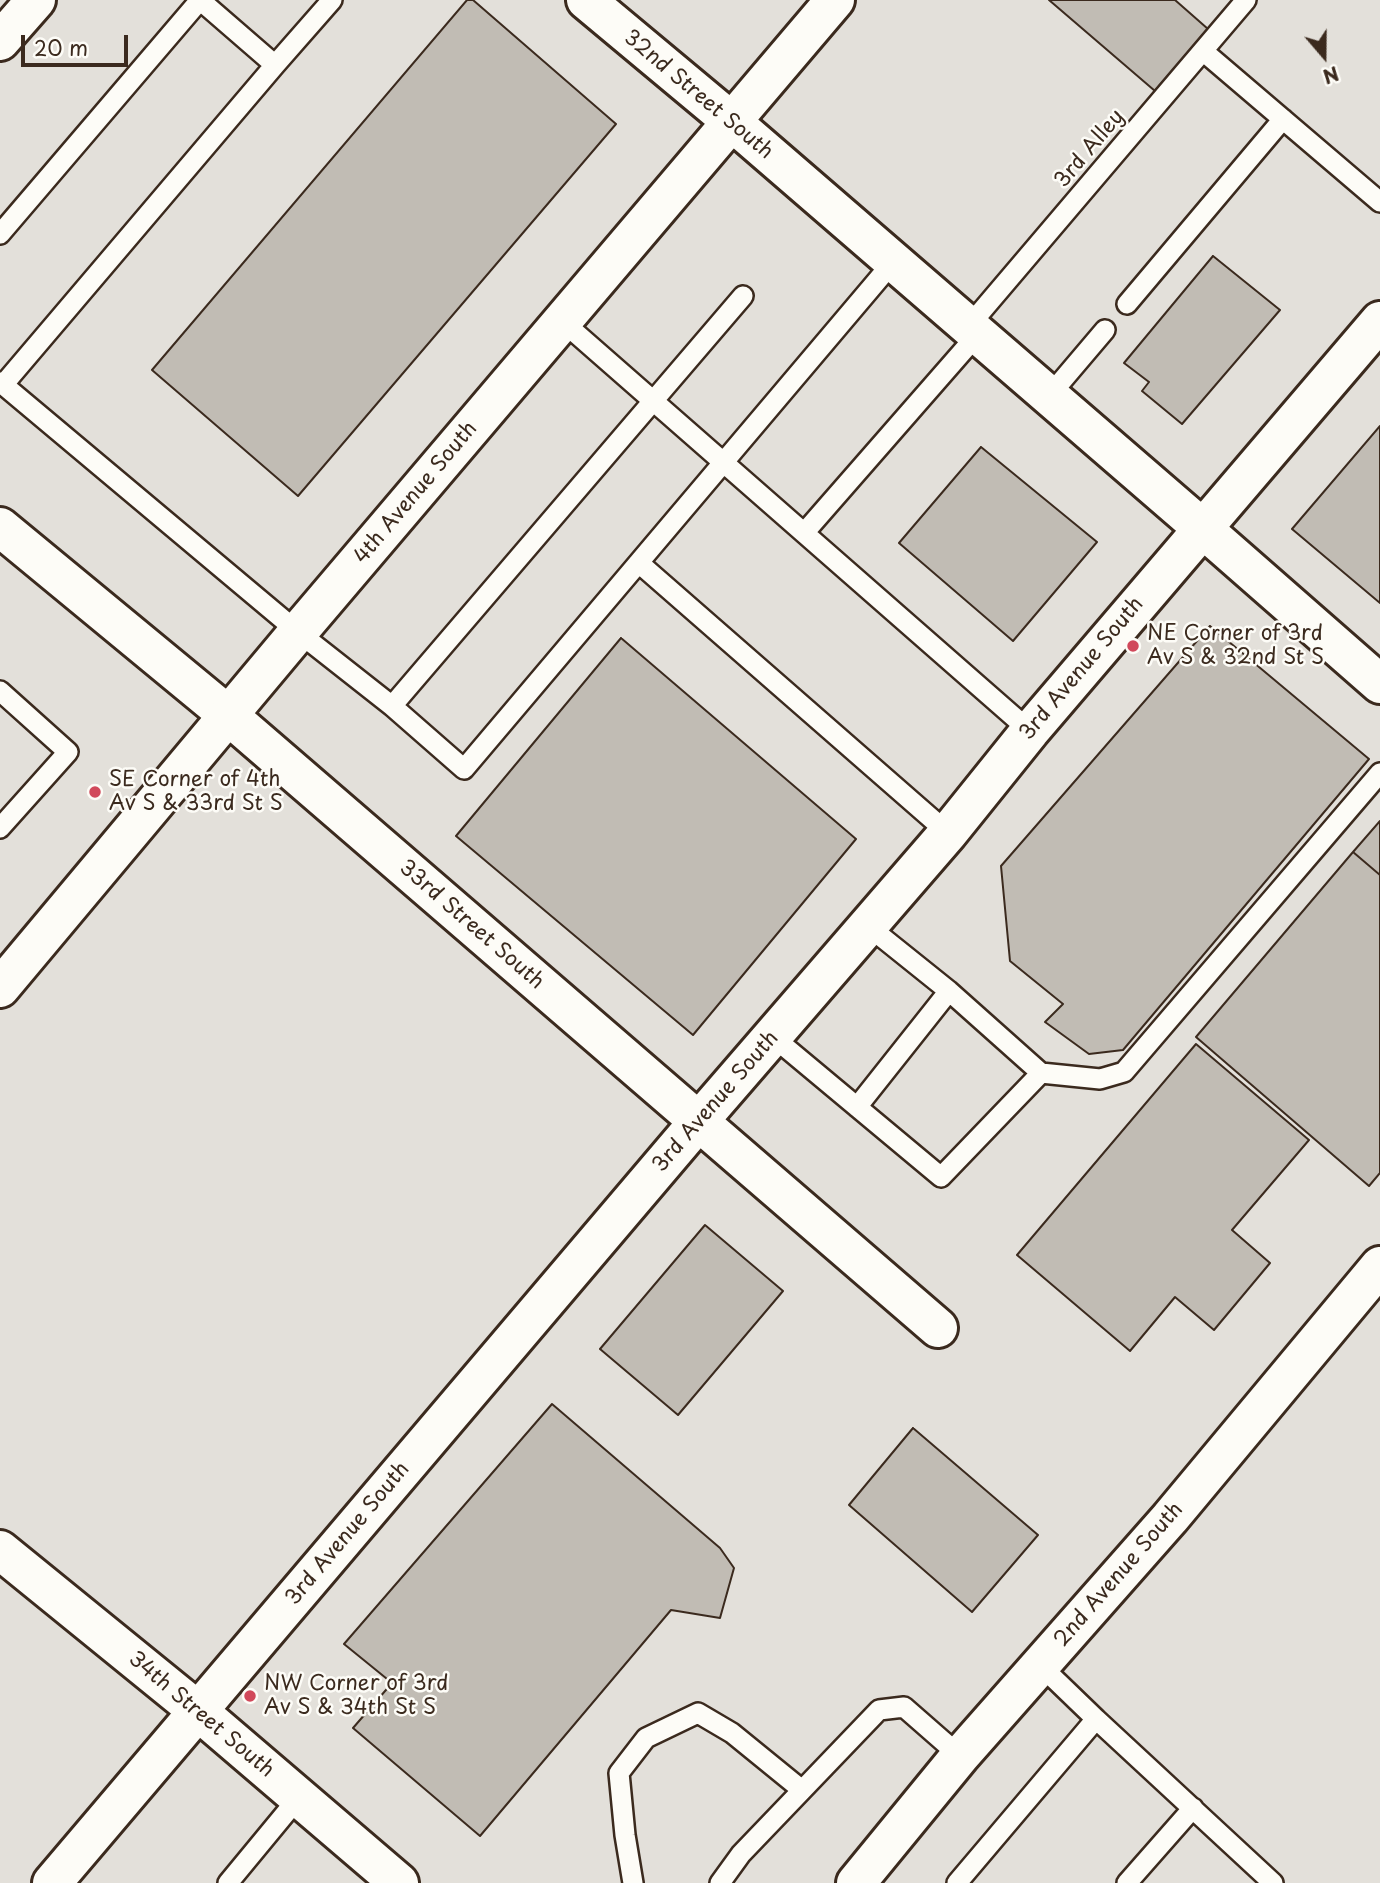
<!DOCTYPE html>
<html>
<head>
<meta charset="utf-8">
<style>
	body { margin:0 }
	#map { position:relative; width:1380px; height:1883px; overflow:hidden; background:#f1efea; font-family:"Playpen Sans",sans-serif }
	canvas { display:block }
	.north { position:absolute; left:1289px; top:21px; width:70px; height:70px; -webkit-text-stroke:5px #fdfcf7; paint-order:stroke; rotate:160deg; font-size:19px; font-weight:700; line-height:28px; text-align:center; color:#3b2a1e }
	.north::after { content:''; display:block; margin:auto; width:24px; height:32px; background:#3b2a1e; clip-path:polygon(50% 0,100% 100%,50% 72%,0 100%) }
	.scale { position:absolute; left:21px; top:35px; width:107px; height:32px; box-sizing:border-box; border:4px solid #3b2a1e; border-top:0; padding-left:9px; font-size:21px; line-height:24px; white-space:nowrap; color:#3b2a1e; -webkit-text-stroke:5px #fdfcf7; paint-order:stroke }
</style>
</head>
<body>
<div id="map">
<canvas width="1380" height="1883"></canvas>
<div class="north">N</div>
<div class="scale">20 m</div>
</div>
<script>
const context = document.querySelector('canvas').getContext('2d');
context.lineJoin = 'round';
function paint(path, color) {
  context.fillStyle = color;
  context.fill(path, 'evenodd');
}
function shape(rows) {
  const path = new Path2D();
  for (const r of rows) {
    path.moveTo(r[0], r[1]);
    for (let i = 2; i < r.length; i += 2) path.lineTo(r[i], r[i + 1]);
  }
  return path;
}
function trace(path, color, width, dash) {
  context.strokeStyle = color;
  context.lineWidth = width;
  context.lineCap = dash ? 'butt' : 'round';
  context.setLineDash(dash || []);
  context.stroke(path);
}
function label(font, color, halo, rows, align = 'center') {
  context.font = font + ' "Playpen Sans",sans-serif';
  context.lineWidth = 5;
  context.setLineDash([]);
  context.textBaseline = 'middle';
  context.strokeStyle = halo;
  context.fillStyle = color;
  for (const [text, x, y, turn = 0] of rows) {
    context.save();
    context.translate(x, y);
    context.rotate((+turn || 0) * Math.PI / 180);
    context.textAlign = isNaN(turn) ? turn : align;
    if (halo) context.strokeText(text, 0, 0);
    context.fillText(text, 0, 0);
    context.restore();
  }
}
paint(shape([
	[0,0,1380,0,1380,1883,0,1883]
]), '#e3e0da');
const building = shape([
	[467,0,473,0,616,124,298,496,152,370,467,0],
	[1049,0,1175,0,1208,29,1155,91,1049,0],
	[1213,256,1280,310,1182,424,1142,391,1149,382,1124,363,1213,256],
	[1380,426,1380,603,1292,529,1380,426],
	[981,447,1097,542,1013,641,899,543,981,447],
	[1210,626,1369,759,1123,1050,1089,1054,1045,1022,1063,1004,1010,961,1001,866,1210,626],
	[621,638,856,839,693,1035,456,836,621,638],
	[1380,821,1380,875,1353,852,1380,821],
	[1353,852,1380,875,1380,1173,1369,1186,1196,1037,1353,852],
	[1196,1044,1309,1140,1232,1230,1270,1263,1214,1330,1175,1297,1130,1351,1017,1255,1196,1044],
	[705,1225,783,1291,678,1415,600,1349,705,1225],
	[552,1404,720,1548,734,1568,720,1618,671,1610,480,1836,353,1728,392,1683,344,1644,552,1404],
	[913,1428,1038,1535,972,1612,849,1505,913,1428]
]);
paint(building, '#c1bcb4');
trace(building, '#3b2a1e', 2);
const service = shape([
	[1203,51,1380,202],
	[0,234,200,0,275,65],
	[1127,304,1283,119],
	[562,321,804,533],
	[968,327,1246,0],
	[977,335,804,533,1030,731],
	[0,382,298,632,392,706,464,769,893,262],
	[3,385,275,65,332,0],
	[1049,396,1105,330],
	[639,563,948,833],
	[0,691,68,752,0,828],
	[392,706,743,296],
	[772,1036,941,1177,1041,1073,949,991,868,926],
	[1041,1073,1100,1079,1124,1072,1380,773],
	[857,1107,949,991],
	[1096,1719,1273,1883],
	[228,1883,299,1797],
	[633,1883,625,1835,619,1773,646,1738,698,1713,732,1733,802,1790],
	[720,1883,741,1854,879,1710,904,1707,960,1756],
	[957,1883,1096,1719,1040,1665],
	[1127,1883,1193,1808]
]);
const minor = shape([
	[0,527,229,716,938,1328],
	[1202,528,1380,684],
	[0,1550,198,1711,399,1883],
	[856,1883,960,1756,1170,1518,1380,1266]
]);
const tertiary = shape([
	[0,41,36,0]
]);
const secondary = shape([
	[586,0,731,121,1202,528]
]);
const primary = shape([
	[0,988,298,632,835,0],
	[52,1883,699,1121,948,833,1030,731,1380,321]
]);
trace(service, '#3b2a1e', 24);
trace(minor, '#3b2a1e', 44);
trace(tertiary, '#3b2a1e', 44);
trace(secondary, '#3b2a1e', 44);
trace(primary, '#3b2a1e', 44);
trace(service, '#fdfcf7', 19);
trace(minor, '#fdfcf7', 38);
trace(tertiary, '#fdfcf7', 38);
trace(secondary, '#fdfcf7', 38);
trace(primary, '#fdfcf7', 38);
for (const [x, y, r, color] of [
	[1133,646,7,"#d1495b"],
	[95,792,7,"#d1495b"],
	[250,1696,7,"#d1495b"]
]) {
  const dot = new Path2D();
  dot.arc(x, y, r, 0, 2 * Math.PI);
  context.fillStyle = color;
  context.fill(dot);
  trace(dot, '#fdfcf7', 2.5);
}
label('21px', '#3b2a1e', '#fdfcf7', [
	["32nd Street South",698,95,40],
	["3rd Alley",1090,149,-50],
	["4th Avenue South",416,493,-50],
	["3rd Avenue South",1082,669,-50],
	["33rd Street South",471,925,41],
	["3rd Avenue South",716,1102,-49],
	["3rd Avenue South",348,1534,-50],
	["2nd Avenue South",1119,1575,-49],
	["34th Street South",201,1715,40]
]);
label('21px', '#3b2a1e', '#fdfcf7', [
	["NE Corner of 3rd",1147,634],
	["Av S & 32nd St S",1147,658],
	["SE Corner of 4th",109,780],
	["Av S & 33rd St S",109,804],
	["NW Corner of 3rd",264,1684],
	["Av S & 34th St S",264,1708]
], 'left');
</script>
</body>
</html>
